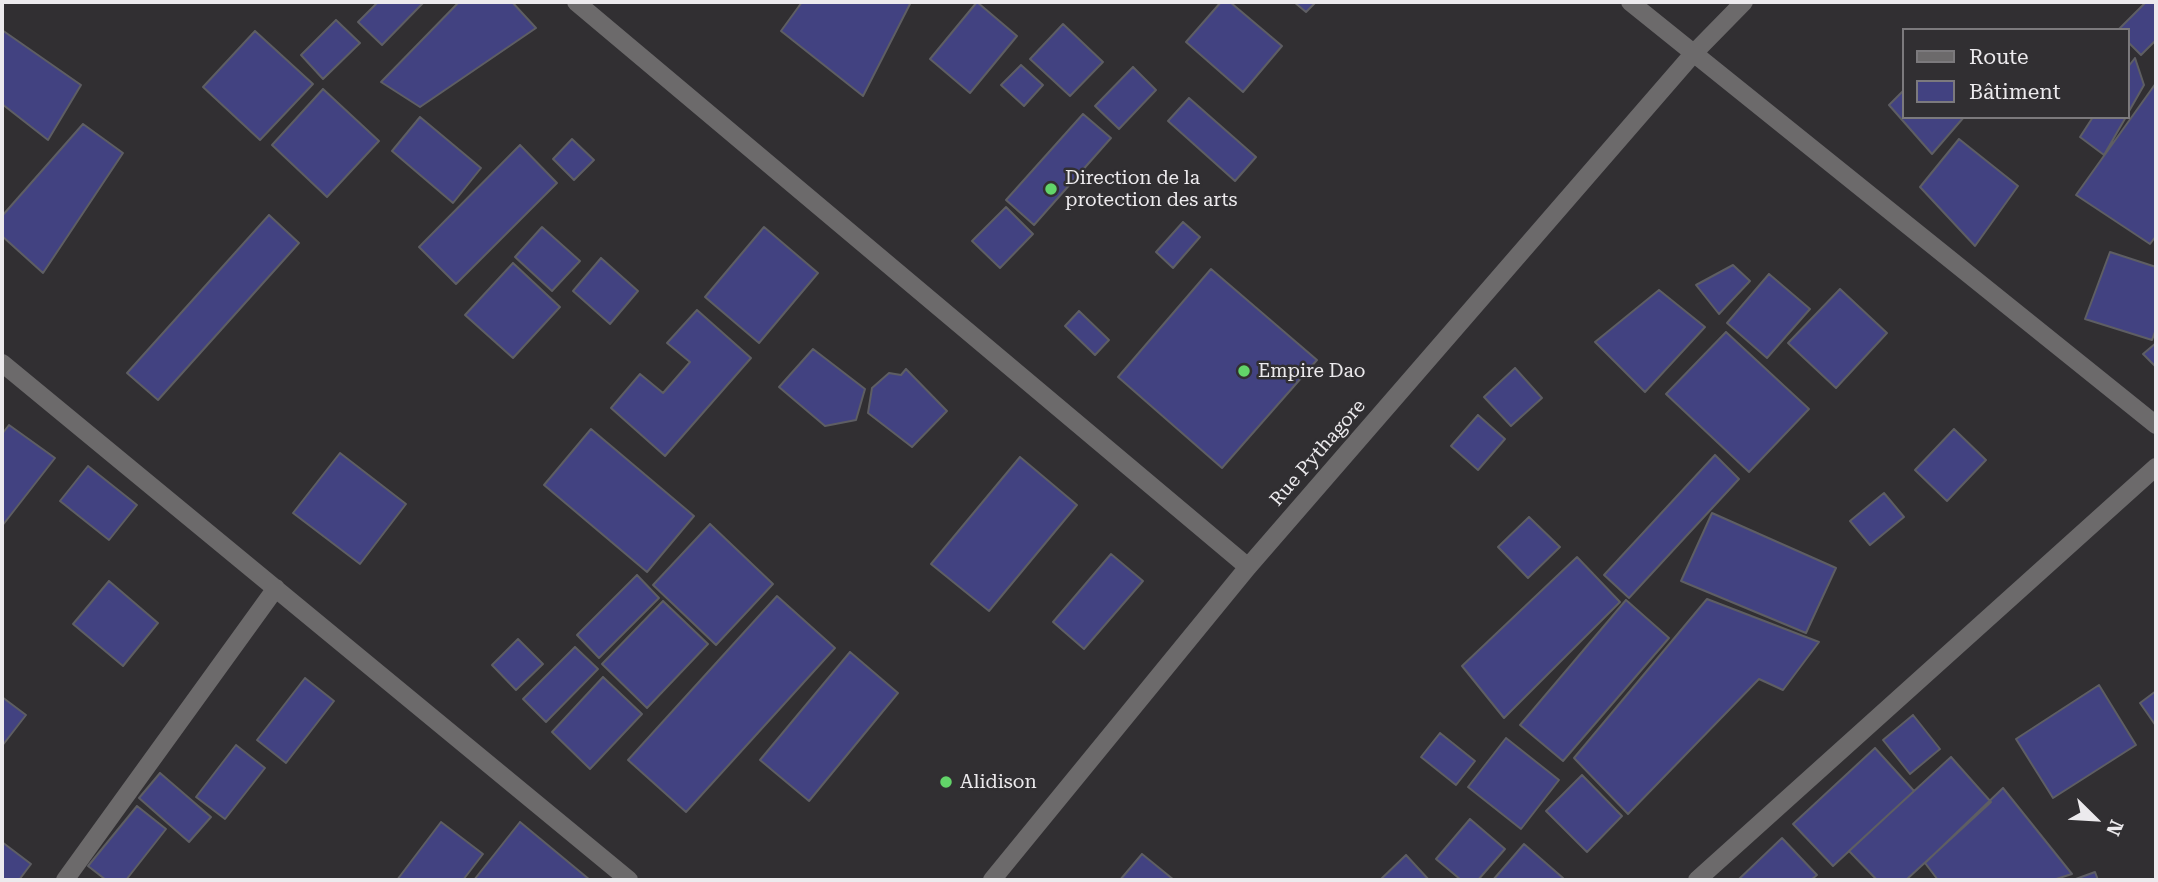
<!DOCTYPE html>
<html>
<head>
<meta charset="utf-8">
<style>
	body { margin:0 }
	#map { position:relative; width:2158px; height:882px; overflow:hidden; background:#312f32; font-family:"Roboto Serif",serif }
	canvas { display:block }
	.frame { position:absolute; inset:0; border:4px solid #eceaed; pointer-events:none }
	.legend { position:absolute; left:1902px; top:28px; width:228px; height:91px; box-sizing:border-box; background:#312f32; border:2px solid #7c7a7d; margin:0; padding:9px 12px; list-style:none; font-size:21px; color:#eceaed }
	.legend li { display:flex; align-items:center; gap:14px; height:35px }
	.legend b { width:35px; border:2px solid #7c7a7d }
	.north { position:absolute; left:2060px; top:784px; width:70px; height:70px; -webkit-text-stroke:5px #312f32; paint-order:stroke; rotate:114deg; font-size:19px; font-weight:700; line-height:28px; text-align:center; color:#eceaed }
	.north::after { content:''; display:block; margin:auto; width:24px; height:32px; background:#eceaed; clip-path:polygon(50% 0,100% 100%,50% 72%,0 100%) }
</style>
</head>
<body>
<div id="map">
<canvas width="2158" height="882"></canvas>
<div class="frame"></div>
<ul class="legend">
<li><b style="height:9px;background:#6c6a6b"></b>Route</li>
<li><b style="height:19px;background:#424281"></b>Bâtiment</li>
</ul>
<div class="north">N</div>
</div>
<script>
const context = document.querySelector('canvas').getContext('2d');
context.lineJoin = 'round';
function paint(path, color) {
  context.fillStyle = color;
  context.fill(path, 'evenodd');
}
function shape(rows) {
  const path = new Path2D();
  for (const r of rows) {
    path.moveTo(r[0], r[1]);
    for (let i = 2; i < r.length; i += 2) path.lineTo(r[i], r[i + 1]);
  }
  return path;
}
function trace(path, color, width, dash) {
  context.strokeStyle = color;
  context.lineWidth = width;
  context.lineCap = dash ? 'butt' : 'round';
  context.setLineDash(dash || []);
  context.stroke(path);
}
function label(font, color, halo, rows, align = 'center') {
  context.font = font + ' "Roboto Serif",serif';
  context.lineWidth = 5;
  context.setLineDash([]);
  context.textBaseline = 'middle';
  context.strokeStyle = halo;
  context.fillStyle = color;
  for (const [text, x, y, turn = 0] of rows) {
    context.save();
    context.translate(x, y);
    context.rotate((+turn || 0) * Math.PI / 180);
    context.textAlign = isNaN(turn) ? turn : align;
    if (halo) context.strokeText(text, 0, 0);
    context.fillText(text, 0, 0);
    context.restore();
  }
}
const building = shape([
	[378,2,424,2,382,45,358,22,378,2],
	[459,2,512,2,536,28,420,107,381,82,459,2],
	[802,2,911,2,863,96,781,31,802,2],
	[977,2,1017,36,970,93,930,59,977,2],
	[1221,2,1230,2,1282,46,1243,92,1186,42,1221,2],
	[1294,2,1316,2,1306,12,1294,2],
	[2146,2,2156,2,2156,40,2141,55,2128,42,2128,30,2118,30,2146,2],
	[336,20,360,43,323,79,301,55,336,20],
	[1063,24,1103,62,1070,96,1030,59,1063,24],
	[2,30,81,85,48,140,2,104,2,30],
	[255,31,313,84,260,140,203,87,255,31],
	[2135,58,2144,85,2128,113,2128,67,2135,58],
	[1021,65,1043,85,1024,106,1001,85,1021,65],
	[1133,67,1156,90,1119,129,1095,106,1133,67],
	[2156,83,2156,236,2150,244,2076,195,2156,83],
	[323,89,379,141,327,197,272,145,323,89],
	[1904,90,1904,117,1964,117,1932,154,1889,105,1904,90],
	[1189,98,1256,157,1235,181,1168,121,1189,98],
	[1083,114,1111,138,1034,225,1006,200,1083,114],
	[420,117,481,168,453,203,392,151,420,117],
	[2093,117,2126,117,2104,155,2080,137,2093,117],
	[83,124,123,153,43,273,2,236,2,216,83,124],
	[572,139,594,160,574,180,553,159,572,139],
	[1959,139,2018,186,1975,246,1920,187,1959,139],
	[520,145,557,183,456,284,419,247,520,145],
	[1006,207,1033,234,1000,268,972,241,1006,207],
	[269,215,299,243,158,400,127,373,269,215],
	[1183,222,1200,237,1173,268,1156,252,1183,222],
	[542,227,580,261,552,291,515,257,542,227],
	[764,227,818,273,759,343,705,297,764,227],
	[2110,252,2156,267,2156,329,2152,340,2085,319,2110,252],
	[601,258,638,291,610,324,573,291,601,258],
	[513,263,560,307,513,358,465,315,513,263],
	[1733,265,1750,281,1719,314,1696,285,1733,265],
	[1211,269,1317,360,1222,468,1118,377,1211,269],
	[1769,274,1810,309,1767,358,1727,323,1769,274],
	[1840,289,1887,333,1836,388,1788,343,1840,289],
	[1659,290,1705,327,1645,392,1595,342,1659,290],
	[697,310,751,358,665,456,611,408,640,374,663,393,690,362,667,343,697,310],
	[1079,311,1109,340,1095,355,1065,326,1079,311],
	[1726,332,1809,409,1749,472,1666,394,1726,332],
	[2156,343,2156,367,2143,354,2156,343],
	[813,349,865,389,856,420,825,426,779,387,813,349],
	[1515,368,1542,398,1511,426,1484,397,1515,368],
	[906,369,947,411,912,447,868,413,872,388,889,373,901,375,906,369],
	[1478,415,1505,439,1478,470,1451,446,1478,415],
	[9,425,55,458,2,526,2,434,9,425],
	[591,429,694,516,647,572,544,485,591,429],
	[1954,429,1986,460,1947,501,1915,470,1954,429],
	[340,453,406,504,360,564,293,513,340,453],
	[1715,455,1739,479,1629,598,1604,575,1715,455],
	[1020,457,1077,505,989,611,931,564,1020,457],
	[88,466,137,505,109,540,60,501,88,466],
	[1884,493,1904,517,1870,545,1850,521,1884,493],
	[1712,513,1836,568,1806,633,1681,581,1712,513],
	[1529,517,1560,547,1528,578,1498,547,1529,517],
	[710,524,773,584,716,645,653,585,710,524],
	[1111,554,1143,581,1084,649,1053,622,1111,554],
	[1577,557,1620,602,1504,718,1462,666,1577,557],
	[637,575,659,598,599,658,577,635,637,575],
	[109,581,158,623,123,666,73,624,109,581],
	[777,596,835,648,686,812,628,760,777,596],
	[1707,599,1819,642,1783,690,1759,679,1628,814,1574,758,1707,599],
	[1626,600,1669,638,1563,761,1520,725,1626,600],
	[663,601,708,644,647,708,602,664,663,601],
	[518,639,543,664,516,690,492,665,518,639],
	[575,647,598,669,546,722,523,699,575,647],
	[850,652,898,693,809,801,760,760,850,652],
	[603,677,642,714,590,769,552,732,603,677],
	[305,678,334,701,286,763,257,740,305,678],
	[2099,685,2136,745,2053,798,2016,739,2099,685],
	[2156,691,2156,726,2140,703,2156,691],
	[2,697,26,715,2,746,2,697],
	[1913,715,1940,749,1910,774,1883,740,1913,715],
	[1440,733,1475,761,1456,785,1421,757,1440,733],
	[1506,738,1559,780,1521,829,1468,787,1506,738],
	[236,745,265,768,225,819,196,797,236,745],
	[1875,748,1914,791,1833,866,1793,824,1875,748],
	[1951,757,1991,802,1906,880,1877,880,1849,851,1951,757],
	[160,773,211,817,189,842,139,798,160,773],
	[1582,775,1622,816,1587,852,1546,811,1582,775],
	[2003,788,2072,874,2053,880,1938,880,1925,863,2003,788],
	[137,806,166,829,126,880,106,880,88,866,137,806],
	[1470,819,1505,849,1478,880,1461,880,1436,859,1470,819],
	[441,822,483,854,463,880,397,880,441,822],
	[520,822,590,880,474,880,520,822],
	[1782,838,1817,875,1811,880,1738,880,1782,838],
	[2,842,31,864,19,880,2,880,2,842],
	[1524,844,1563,878,1561,880,1493,880,1524,844],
	[1142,854,1174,880,1120,880,1142,854],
	[1406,855,1429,880,1380,880,1406,855],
	[2095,872,2098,880,2073,880,2095,872]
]);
paint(building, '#424281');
trace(building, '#5e5e63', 2);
trace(shape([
	[576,2,1248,567],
	[1630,2,2156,425],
	[2,363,629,880],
	[65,880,276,588],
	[992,880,1248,567,1693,54,1744,2],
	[1697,880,2156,467]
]), '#6c6a6b', 18);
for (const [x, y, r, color] of [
	[1051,189,7,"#62d469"],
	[1244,371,7,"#62d469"],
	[946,782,7,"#62d469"]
]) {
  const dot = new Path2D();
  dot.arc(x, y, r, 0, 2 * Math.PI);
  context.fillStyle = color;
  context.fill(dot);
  trace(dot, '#312f32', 2.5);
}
label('19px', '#eceaed', '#312f32', [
	["Direction de la",1065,178],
	["protection des arts",1065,200],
	["Empire Dao",1258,371],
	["Alidison",960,782]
], 'left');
label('19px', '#eceaed', '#312f32', [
	["Rue Pythagore",1318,453,-49]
]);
</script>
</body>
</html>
